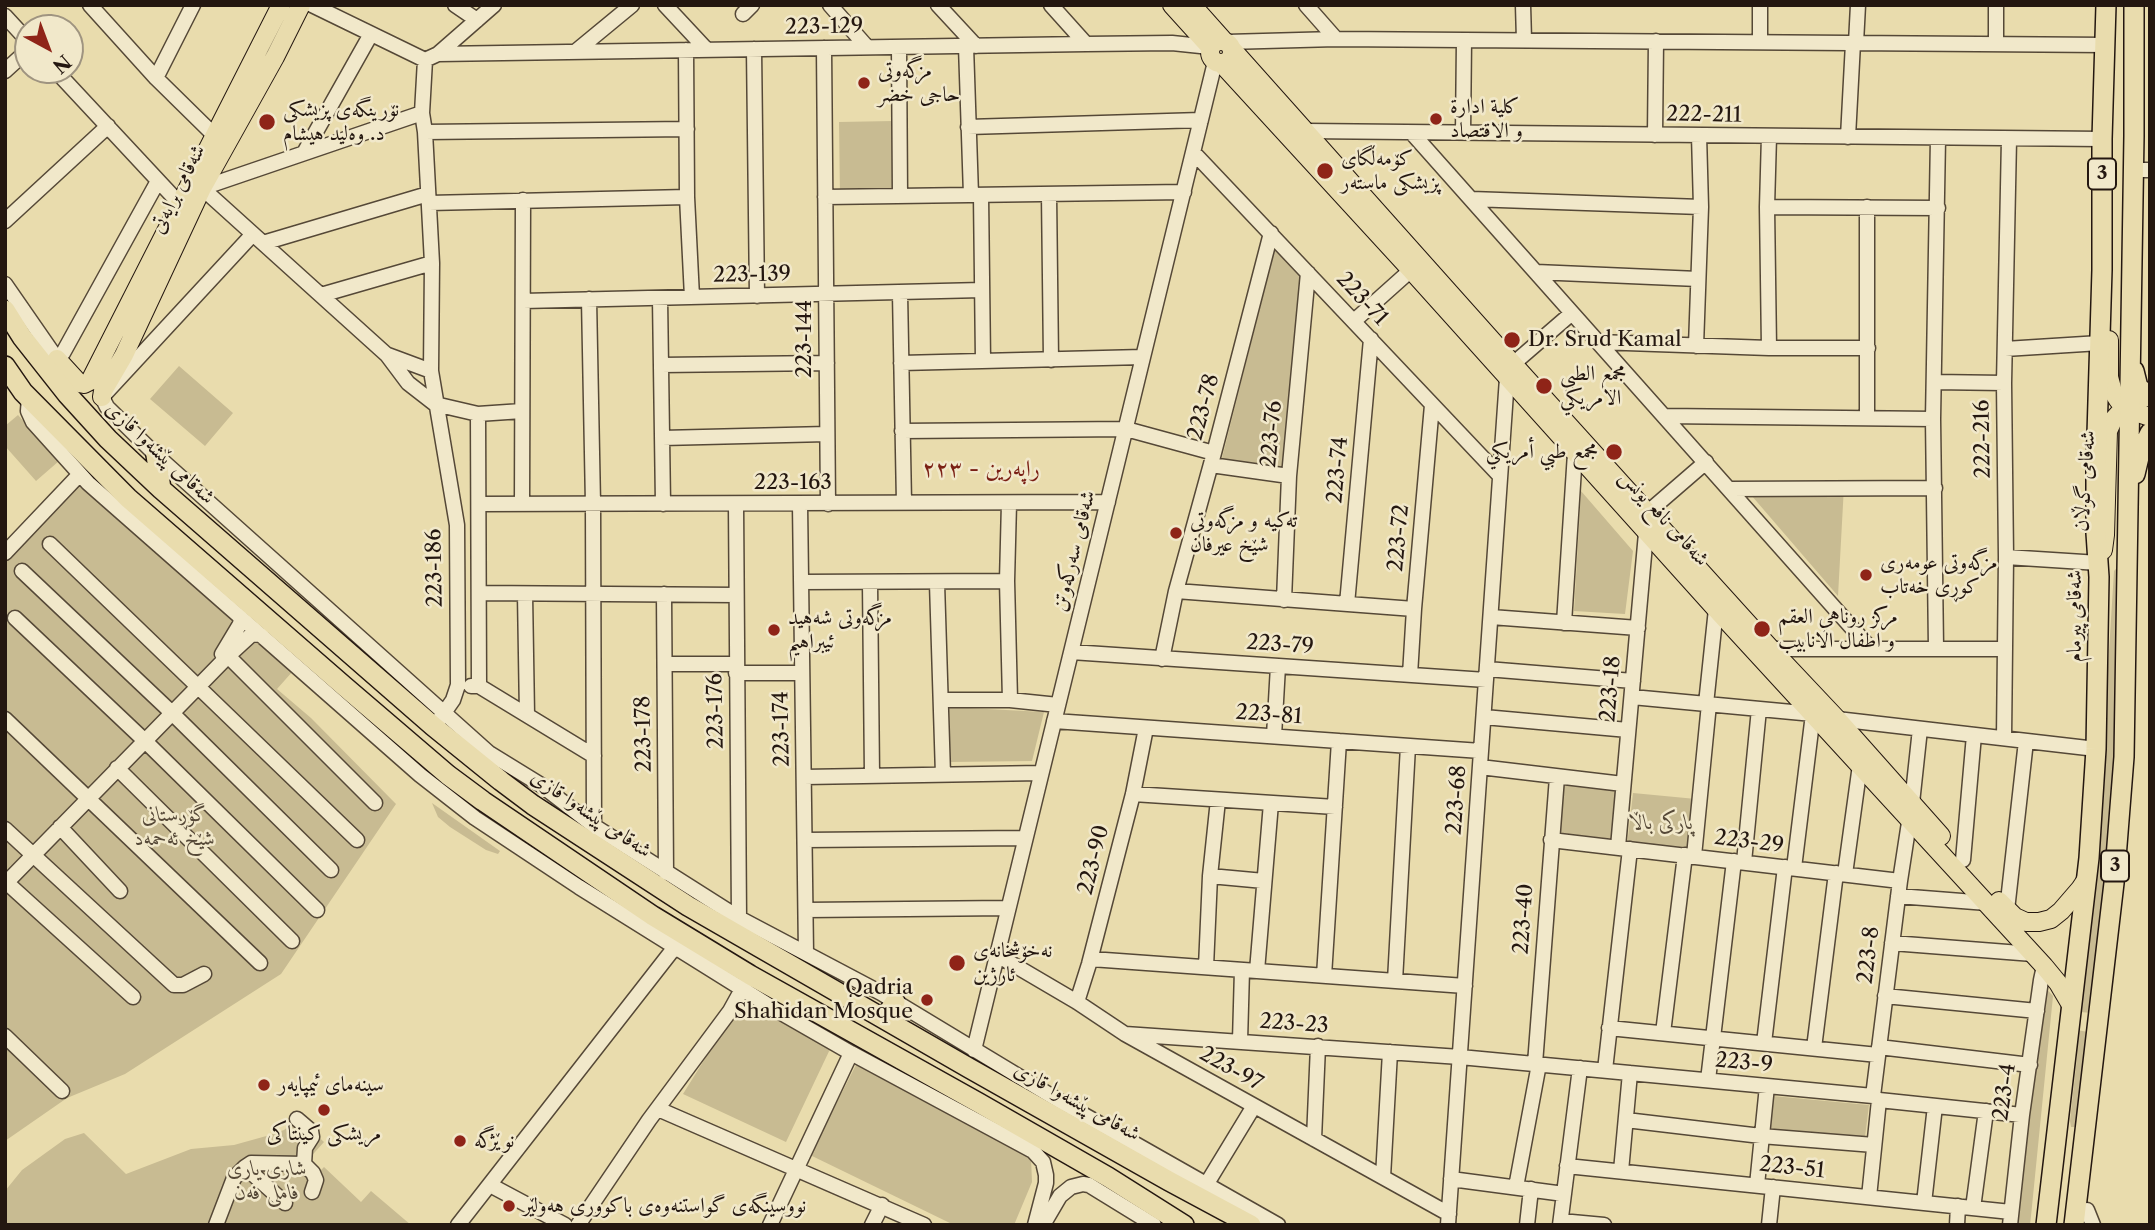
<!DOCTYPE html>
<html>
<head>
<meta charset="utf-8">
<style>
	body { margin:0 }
	#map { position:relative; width:2155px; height:1230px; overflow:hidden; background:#e9dcad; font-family:"Libre Caslon Text",serif }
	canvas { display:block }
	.frame { position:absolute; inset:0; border:7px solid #241710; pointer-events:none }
	.north { position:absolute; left:14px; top:14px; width:70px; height:70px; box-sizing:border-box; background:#f1e8ca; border:2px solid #9f9480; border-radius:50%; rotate:139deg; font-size:19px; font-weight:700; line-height:28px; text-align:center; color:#241710 }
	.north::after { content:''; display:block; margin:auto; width:24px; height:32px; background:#8f2418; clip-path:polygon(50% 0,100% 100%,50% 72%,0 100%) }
</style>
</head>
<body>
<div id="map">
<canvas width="2155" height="1230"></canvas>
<div class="frame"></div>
<div class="north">N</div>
</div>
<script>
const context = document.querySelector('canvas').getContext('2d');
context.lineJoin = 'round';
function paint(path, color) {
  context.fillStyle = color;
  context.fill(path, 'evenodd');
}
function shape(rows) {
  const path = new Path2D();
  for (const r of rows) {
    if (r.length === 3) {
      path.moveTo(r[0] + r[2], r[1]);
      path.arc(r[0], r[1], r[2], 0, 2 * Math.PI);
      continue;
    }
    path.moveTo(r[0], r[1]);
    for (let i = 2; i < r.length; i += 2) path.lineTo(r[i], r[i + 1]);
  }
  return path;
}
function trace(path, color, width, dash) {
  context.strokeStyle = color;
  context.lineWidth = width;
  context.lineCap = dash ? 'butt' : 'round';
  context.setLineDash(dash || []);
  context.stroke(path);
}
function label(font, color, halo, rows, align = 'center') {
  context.font = font + ' "Libre Caslon Text",Amiri,serif';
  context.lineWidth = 5;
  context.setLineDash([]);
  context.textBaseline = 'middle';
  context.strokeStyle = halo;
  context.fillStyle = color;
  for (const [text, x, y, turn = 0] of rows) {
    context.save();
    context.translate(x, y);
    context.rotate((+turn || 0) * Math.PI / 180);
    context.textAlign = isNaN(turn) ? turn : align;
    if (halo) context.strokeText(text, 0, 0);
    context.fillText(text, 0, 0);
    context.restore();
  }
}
paint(shape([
	[893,121,895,196,840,197,839,122],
	[1275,248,1307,271,1287,470,1221,462],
	[179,366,233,413,205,446,150,399],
	[18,415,59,461,36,481,5,446,5,426],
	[79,482,293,671,277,689,311,718,396,804,281,974,125,1074,67,1098,5,1141,5,558],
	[1844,486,1838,596,1745,488],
	[1581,491,1633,551,1625,614,1574,611],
	[2121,563,2118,746,2092,1013,2080,1012,2103,748,2114,571],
	[949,707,1044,712,1032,761,950,762],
	[1563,785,1619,791,1614,839,1559,833],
	[1633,793,1696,799,1692,853,1627,846],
	[432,803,500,851,498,854,486,850,450,827,438,817],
	[2042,984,2053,996,2031,1216,2030,1225,2010,1225],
	[744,996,832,1045,786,1142,683,1094],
	[2077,1030,2088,1032,2077,1125,2074,1127,2071,1127,2070,1121,2077,1057],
	[858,1061,1031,1158,1032,1182,1014,1225,954,1225,810,1155],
	[1773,1096,1869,1105,1865,1137,1769,1129],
	[297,1117,324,1142,306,1162,318,1173,324,1167,361,1202,371,1191,411,1225,5,1225,5,1191,22,1170,65,1139,84,1133,126,1174,191,1149,234,1145,270,1135,284,1130,294,1122]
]), '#c8bb92');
const minor = shape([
	[90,5,156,78,214,135],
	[312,5,425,60],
	[455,5,477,20],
	[665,5,707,50],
	[830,5,867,47],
	[938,5,976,46],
	[1051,5,1086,44],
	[1306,5,1336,39],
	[1523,5,1524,40],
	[743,14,752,5],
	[5,16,28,41],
	[1227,42,1336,39,2106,45],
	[1760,42,1760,5],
	[1856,43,1858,5],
	[1996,44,1996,5],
	[966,46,971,195],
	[899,47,900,196],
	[824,48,828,504],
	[754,49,757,296],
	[686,50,687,197,692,297],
	[575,52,632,5],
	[438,54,1086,44,1172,43,1210,47],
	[55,70,179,203],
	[5,71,28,50],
	[156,78,193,5],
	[422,113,202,188,387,355,408,383,435,404,478,414,522,411],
	[968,127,1201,120],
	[1306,131,2102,139],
	[425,132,687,129],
	[1412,133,1870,648],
	[1463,133,1464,40],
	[1655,135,1656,41],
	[1769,136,1767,207,1769,348],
	[1848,137,1853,43],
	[1193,152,1500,476],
	[304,153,371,34],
	[2133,170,2150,170],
	[1049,194,1051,360],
	[981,195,983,361],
	[825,197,1184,192],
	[1471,199,1701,207],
	[429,203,687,197],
	[1767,207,1938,208],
	[5,221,108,126],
	[253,234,102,397,107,407,156,455,489,753,541,785,594,826,739,918,881,993,1063,1103,1278,1225],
	[263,243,428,194],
	[1536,272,1698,279],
	[5,284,57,359,63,353,158,181],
	[900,293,904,503],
	[321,295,432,263],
	[660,298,663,504],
	[589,299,593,504,594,826],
	[523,301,982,290],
	[1354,321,1411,270],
	[1598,342,1769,348,1868,348],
	[1696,346,1701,207,1699,135],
	[2005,349,2100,343],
	[388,355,431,371],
	[901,363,1143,357],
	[1513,364,1572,313],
	[661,365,827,363],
	[1934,382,2004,383],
	[29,397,28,411,33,422,88,483,420,775,475,818,579,887,776,1010,851,1053,1033,1151,1043,1162,1046,1175,1046,1183,1035,1225],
	[478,414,479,686],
	[1664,416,1933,419],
	[1867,418,1867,207],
	[902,431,1126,429,1214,453],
	[662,438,827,434],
	[1211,465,1289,476],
	[1730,489,1935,488],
	[1009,503,1007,581,1010,700],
	[479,504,1108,502],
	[522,504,523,200],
	[736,504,739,918],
	[800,504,806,953],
	[1647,513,1706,462],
	[50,544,357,840],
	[5,553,79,475],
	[2006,557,2099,563],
	[22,571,171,712,331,870],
	[801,582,1007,581],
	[870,583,872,775],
	[937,583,943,775],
	[1176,591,1414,609],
	[479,593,736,595],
	[525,594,527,715],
	[664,594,666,873],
	[1284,600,1289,476,1308,273],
	[1347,604,1371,339],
	[1491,617,1638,628],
	[15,618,144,740,317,910],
	[1564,623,1575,453],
	[1936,648,1933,419,1938,138],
	[1771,649,2004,649],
	[1071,652,1486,680],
	[222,654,240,624,241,617],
	[228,656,375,803],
	[1162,659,1176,591,1214,453,1271,233],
	[665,664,736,664],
	[1487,669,1633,681],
	[736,673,802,673],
	[1410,675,1414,609,1432,405],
	[471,686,479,686,594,756],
	[1632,697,1813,714,1794,868],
	[941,700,1010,700,1058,705],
	[1706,704,1716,609],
	[1484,717,1628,730],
	[5,719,260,963],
	[1837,719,2096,749],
	[439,720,453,700,458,685,457,525,431,371,432,263,425,132,422,113,425,60,438,54,494,5],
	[1054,721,1481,751],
	[1274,736,1278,666],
	[2004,738,2006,557,2004,383,2009,139],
	[1480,767,1623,784],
	[117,768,292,941],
	[804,777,1041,773],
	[1133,794,1335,807],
	[60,827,120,891],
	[5,829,174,985,183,985,204,974],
	[805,840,1025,838],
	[1551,840,1900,881],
	[1618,847,1646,533],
	[1694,856,1709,704],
	[1963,860,1974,735],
	[1744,862,1759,709],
	[1845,874,1860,765],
	[1210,876,1264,881],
	[5,881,133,997],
	[5,884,228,656,252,634,262,635],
	[1898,896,1987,903],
	[806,910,1008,908],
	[2007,910,2026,741],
	[1892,943,2033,954],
	[997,955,1077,1002,1125,1034,1449,1214],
	[1091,959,1465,986],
	[1206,967,1210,876,1218,800],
	[1257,971,1271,803],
	[1324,976,1339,741],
	[1395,981,1408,746],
	[1885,996,2037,1011],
	[1077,1002,1089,964,1133,794,1146,728],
	[1609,1028,1878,1055],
	[1663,1033,1685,855],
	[1125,1034,1460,1057,1873,1096,1879,1100,2022,1115],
	[5,1036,62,1091],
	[1240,1041,1242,970],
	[1764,1043,1785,867],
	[1879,1047,2030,1065],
	[1814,1048,1836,873],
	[974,1050,1215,62],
	[1535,1064,1557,777],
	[1605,1070,1630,849],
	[1708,1080,1734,861],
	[1873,1096,1900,881,1912,803,1920,729],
	[658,1109,924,1225],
	[297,1119,311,1131,312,1137,305,1148,304,1164,313,1173,316,1180,312,1192],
	[1626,1120,1761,1136,1874,1145],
	[1314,1139,1318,1046],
	[1567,1166,2011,1212],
	[245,1167,285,1203],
	[1621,1171,1630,1073],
	[1383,1177,1390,1052],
	[1451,1179,1564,1194],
	[490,1185,565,1225],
	[1206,1185,1254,1106],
	[1757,1185,1767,1086],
	[1516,1187,1539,1064],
	[1869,1197,1879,1100],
	[1924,1203,1935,1106],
	[1973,1208,1986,1111],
	[2087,1210,2093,1225],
	[1561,1221,1604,1225],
	[216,1225,234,1178,245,1167,251,1163,304,1164],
	[458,1225,675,947],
	[578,1225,649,1120,730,1011,746,982],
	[770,1225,851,1053],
	[872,1225,882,1205],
	[1043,1225,1060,1196,1071,1187,1083,1184,1089,1185,1154,1225],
	[1448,1225,1507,378],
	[1527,1225,1531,1189],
	[1560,1225,1580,1068],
	[1769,1225,1773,1187],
	[1957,1225,1958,1206],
	[2010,1225,2022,1115,2041,980,2044,966]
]);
const major = shape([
	[1172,5,1210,47],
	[1192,5,1224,41],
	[1221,52,11],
	[1231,48,1513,364,1771,649,1837,719,1941,836],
	[1221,63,1411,270,1716,609,2044,966,2058,983,2071,1005],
	[2109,340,2109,377,2113,392,2118,400,2129,410,2150,417],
	[57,359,79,383,84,384,90,381,281,5],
	[102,397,103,391,124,355,202,188,275,57,301,5],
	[2103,550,2105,535,2108,431,2113,420,2121,411,2139,402],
	[1999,901,2015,917,2026,922,2039,922,2051,919,2061,911,2080,889,2086,880]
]);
const highway = shape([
	[5,310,22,337,67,394,108,439,161,489,433,726,501,781,533,805,688,906,969,1068,1169,1181,1251,1225],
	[5,366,23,392,128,498,344,686,448,775,483,801,653,916,750,975,979,1103,1108,1177,1184,1225],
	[2134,371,2138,387,2150,397],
	[156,455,161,489],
	[2135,474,2140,453,2150,433],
	[884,1019,895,1002],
	[2046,1225,2089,858,2096,749,2099,577,2096,533,2096,467,2102,270,2102,139,2106,5],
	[2074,1225,2114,883,2124,757,2134,136,2134,5]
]);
trace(minor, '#554837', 17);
trace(major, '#241710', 20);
trace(highway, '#241710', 22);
trace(minor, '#f1e8ca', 14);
trace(major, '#e9dcad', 18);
trace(highway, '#e9dcad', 19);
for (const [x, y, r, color] of [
	[864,83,7,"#8f2418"],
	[1436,119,7,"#8f2418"],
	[267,122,9,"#8f2418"],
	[1325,171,9,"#8f2418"],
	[1512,340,9,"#8f2418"],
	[1544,386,9,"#8f2418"],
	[1614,452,9,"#8f2418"],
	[1176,533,7,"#8f2418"],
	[1866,575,7,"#8f2418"],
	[1762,629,9,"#8f2418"],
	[774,630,7,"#8f2418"],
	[957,963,9,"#8f2418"],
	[927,1000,7,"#8f2418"],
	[264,1085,7,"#8f2418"],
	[324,1110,7,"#8f2418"],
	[460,1141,7,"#8f2418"],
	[509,1206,7,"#8f2418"]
]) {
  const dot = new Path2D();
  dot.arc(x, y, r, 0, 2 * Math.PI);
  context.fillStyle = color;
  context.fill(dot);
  trace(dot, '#f1e8ca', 2.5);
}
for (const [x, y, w] of [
	[2102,174,28],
	[2115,866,28]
]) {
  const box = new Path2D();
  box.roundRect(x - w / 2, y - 15.5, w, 31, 5);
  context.fillStyle = '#f1e8ca';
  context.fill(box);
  trace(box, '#241710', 2);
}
label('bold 19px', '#241710', null, [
	["3",2102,174],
	["3",2115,866]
]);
label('21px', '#241710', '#f1e8ca', [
	["223-129",824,27,-1],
	["222-211",1704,115,1],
	["شەقامی برایەتی",178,189,-63],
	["223-139",752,275,-1],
	["223-71",1362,299,47],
	["223-144",805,339,-90],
	["223-78",1204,407,-75],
	["223-76",1272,434,-85],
	["222-216",1983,439,-91],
	["شەقامی پێشەوا قازی",160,453,43],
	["223-74",1338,470,-85],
	["شەقامی گوڵان",2085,481,-86],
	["223-163",793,483],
	["شەقامی نافع یونس",1664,518,48],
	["223-72",1399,538,-85],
	["شەقامی سەرکەوتن",1074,551,-76],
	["223-186",435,568,-91],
	["شەقامی پیرمام",2075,616,-90],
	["223-79",1280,645,4],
	["223-18",1611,689,-85],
	["223-176",716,711,-91],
	["223-81",1269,715,4],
	["223-174",782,729,-91],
	["223-178",644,734,-91],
	["223-68",1457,800,-86],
	["شەقامی پێشەوا قازی",591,814,34],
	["223-29",1749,842,7],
	["223-90",1094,860,-76],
	["223-40",1524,919,-86],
	["223-8",1869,955,-83],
	["223-23",1294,1024,4],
	["223-9",1744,1063,5],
	["223-97",1231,1069,29],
	["223-4",2005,1092,-82],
	["شەقامی پێشەوا قازی",1077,1102,29],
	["223-51",1792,1168,6]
]);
label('21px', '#241710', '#f1e8ca', [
	["مزگه‌وتی",878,71],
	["حاجی خضر",878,95],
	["كلية ادارة",1450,107],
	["و الاقتصاد",1450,131],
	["نۆرینگەی پزیشکی",283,110],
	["د. وەلید هیشام",283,134],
	["کۆمەڵگای",1341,159],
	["پزیشکی ماستەر",1341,183],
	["Dr. Srud Kamal",1528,340],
	["مجمع الطبي",1560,374],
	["الامريكي",1560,398],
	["مجمع طبي أمریکي",1598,452,"right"],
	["تەکیە و مزگەوتی",1190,521],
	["شێخ عیرفان",1190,545],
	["مزگەوتی عومەری",1880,563],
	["کوڕی خەتاب",1880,587],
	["مركز روناهي العقم",1778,617],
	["و اطفال الانابيب",1778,641],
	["مزگەوتی شەهید",788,618],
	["ئیبراهیم",788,642],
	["نەخۆشخانەی",973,951],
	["ئارژین",973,975],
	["Qadria",913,988,"right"],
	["Shahidan Mosque",913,1012,"right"],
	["سینەمای ئیمپایەر",278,1085],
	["مریشکی کینتاکی",324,1134,"center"],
	["نوێژگە",474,1141],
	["نووسینگەی گواستنەوەی باکووری هەولێر",523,1206]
], 'left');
label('italic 21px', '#554837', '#f1e8ca', [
	["گۆڕستانی",175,815],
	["شێخ ئەحمەد",175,839],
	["پارکی باڵا",1662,823],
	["شاری یاری",267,1169],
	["فاملی فەن",267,1193]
]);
label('23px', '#7a1f14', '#f1e8ca', [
	["راپەرین - ٢٢٣",981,469]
]);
</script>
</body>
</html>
